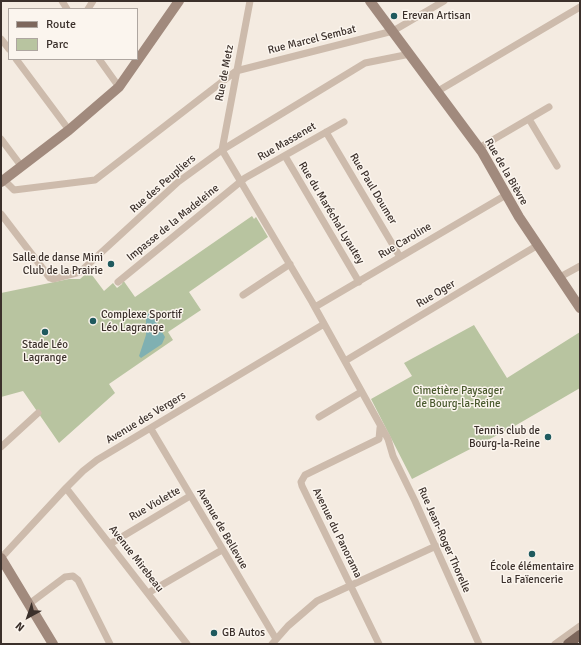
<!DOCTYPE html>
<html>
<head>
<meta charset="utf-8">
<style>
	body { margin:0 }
	#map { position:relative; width:581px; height:645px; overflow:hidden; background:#f4ebe1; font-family:Signika,sans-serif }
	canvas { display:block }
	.frame { position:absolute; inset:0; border:2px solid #3b302b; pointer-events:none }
	.legend { position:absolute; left:8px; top:8px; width:130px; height:52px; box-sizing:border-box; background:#fbf5ee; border:1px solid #aea6a0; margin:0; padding:5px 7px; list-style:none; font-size:12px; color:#3b302b }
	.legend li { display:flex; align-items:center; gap:8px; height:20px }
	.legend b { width:20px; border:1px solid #aea6a0 }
	.north { position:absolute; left:8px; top:597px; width:40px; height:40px; -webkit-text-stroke:3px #fbf5ee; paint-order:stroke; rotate:220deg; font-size:11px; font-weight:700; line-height:16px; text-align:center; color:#3b302b }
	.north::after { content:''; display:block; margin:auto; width:14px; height:18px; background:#3b302b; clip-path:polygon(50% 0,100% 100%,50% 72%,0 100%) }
</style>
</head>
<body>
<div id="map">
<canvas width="581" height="645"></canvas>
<div class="frame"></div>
<ul class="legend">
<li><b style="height:5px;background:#7d675c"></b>Route</li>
<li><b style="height:11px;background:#b8c4a0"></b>Parc</li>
</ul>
<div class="north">N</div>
</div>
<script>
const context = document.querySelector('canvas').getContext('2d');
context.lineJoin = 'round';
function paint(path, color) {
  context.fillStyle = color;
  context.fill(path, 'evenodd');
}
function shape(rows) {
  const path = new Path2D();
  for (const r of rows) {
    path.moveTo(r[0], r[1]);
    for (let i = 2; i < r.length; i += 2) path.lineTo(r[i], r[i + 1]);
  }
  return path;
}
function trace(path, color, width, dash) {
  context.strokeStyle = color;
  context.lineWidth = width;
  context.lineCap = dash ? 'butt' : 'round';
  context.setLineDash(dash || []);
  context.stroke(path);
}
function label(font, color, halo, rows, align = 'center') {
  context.font = font + ' Signika,sans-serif';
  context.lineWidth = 3;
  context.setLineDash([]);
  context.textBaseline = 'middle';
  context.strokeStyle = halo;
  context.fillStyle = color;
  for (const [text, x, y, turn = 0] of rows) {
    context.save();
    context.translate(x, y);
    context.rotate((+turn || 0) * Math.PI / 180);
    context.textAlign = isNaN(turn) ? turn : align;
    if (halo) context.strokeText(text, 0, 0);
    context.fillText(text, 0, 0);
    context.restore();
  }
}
paint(shape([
	[252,216,254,219,256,217,268,237,189,292,201,310,168,332,173,340,109,384,115,393,59,443,23,391,1,397,1,293,69,279,80,279,89,271,104,291,113,283,117,288,122,284,123,280,135,297],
	[474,325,507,378,580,332,580,388,513,427,412,479,371,399,412,376,404,363]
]), '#b8c4a0');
paint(shape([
	[148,313,152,315,165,337,162,344,141,358,139,356,146,335,146,316]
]), '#7fb0b2');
trace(shape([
	[62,1,67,9],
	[88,9,93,1],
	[1,39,9,49],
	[16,59,69,130],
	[99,59,119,87],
	[438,91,580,7],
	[529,119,557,166],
	[326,132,400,257],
	[1,139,22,167],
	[479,148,549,107],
	[222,150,312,302,388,439,393,456,415,501,479,644],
	[222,150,250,1],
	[285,156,359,282],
	[4,180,14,190,95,180,236,71,393,31,444,1],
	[1,214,50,278,53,279,80,272,178,182,222,150,365,63,410,54],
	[560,277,580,266],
	[118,282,245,178,344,122],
	[243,295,290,264],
	[315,307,506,195],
	[345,361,538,245],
	[319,417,361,392],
	[151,429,276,639],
	[1,447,38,413],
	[66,488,187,644],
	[110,544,190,496],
	[1,558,66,488,83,471,97,460,324,324],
	[148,593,222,550],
	[29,604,65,577,73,576,78,580,110,644],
	[272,644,288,626,317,601,436,546],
	[379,644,302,486,301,482,305,475,379,439,380,428],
	[555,644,580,626]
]), '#cdbbac', 7);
trace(shape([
	[370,1,482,152,519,217,580,308],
	[1,182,69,130,119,87,179,1],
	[1,558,53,644]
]), '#a18a7d', 10);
trace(shape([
	[568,644,580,635]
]), '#7d675c', 10);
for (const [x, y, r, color] of [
	[394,16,4,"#1f5a5e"],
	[111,264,4,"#1f5a5e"],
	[93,321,4,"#1f5a5e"],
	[45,332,4,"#1f5a5e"],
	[548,437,4,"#1f5a5e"],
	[532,554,4,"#1f5a5e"],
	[214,633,4,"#1f5a5e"]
]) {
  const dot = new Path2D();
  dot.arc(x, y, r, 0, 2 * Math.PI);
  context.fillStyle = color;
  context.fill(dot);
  trace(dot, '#fbf5ee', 1.5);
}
label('11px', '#3b302b', '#fbf5ee', [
	["Erevan Artisan",402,16],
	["Salle de danse Mini",103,258,"right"],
	["Club de la Prairie",103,271,"right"],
	["Complexe Sportif",101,315],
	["Léo Lagrange",101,328],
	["Stade Léo",45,345,"center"],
	["Lagrange",45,358,"center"],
	["Tennis club de",540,431,"right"],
	["Bourg-la-Reine",540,444,"right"],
	["École élémentaire",532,567,"center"],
	["La Faïencerie",532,580,"center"],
	["GB Autos",222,633]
], 'left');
label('11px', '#3b302b', '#fbf5ee', [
	["Rue Marcel Sembat",312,40,-14],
	["Rue de Metz",225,73,-79],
	["Rue Massenet",287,142,-30],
	["Rue de la Bièvre",506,172,60],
	["Rue des Peupliers",163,184,-41],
	["Rue Paul Doumer",373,189,59],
	["Rue du Maréchal Lyautey",331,213,59],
	["Impasse de la Madeleine",173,223,-39],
	["Rue Caroline",405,241,-31],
	["Rue Oger",436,294,-31],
	["Avenue des Vergers",146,418,-31],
	["Rue Violette",155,504,-30],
	["Avenue de Bellevue",222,529,60],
	["Avenue du Panorama",337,533,64],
	["Rue Jean-Roger Thorelle",444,540,66],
	["Avenue Mirebeau",136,559,52]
]);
label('11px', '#4a5a2e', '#fbf5ee', [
	["Cimetière Paysager",458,391],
	["de Bourg-la-Reine",458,404]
]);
</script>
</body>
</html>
